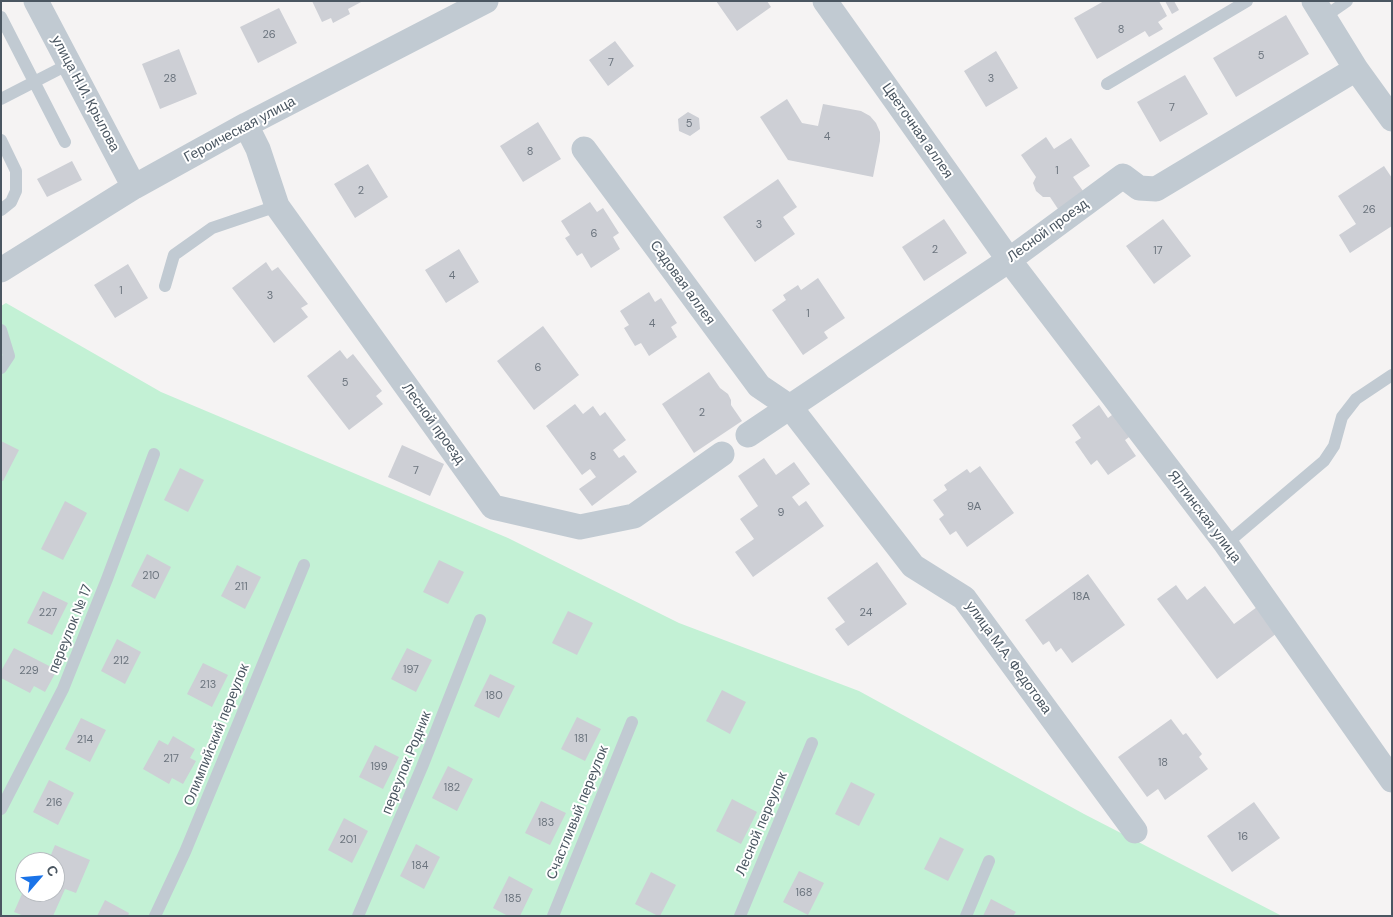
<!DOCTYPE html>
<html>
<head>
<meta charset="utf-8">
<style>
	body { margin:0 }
	#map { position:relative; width:1393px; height:917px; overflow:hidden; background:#f5f3f3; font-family:"DM Sans",sans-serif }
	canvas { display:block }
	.frame { position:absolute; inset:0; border:2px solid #4a5661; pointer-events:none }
	.north { position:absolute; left:15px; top:852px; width:50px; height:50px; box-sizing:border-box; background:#fff; border:1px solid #b7bbc0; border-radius:50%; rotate:63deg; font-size:14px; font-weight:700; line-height:20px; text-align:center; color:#4a5661 }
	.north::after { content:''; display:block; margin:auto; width:18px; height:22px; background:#1a73e8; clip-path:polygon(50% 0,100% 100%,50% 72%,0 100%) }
</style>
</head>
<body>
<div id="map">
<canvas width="1393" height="917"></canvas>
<div class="frame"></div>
<div class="north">С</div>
</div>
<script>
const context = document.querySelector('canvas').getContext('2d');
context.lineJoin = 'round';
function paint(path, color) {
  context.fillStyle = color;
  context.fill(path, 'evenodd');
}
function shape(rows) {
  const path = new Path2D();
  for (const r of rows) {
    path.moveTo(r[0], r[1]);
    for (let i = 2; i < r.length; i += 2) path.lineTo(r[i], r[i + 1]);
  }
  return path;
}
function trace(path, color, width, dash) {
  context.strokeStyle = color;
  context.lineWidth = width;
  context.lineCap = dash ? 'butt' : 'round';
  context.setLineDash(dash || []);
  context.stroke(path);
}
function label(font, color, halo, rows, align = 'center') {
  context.font = font + ' "DM Sans",sans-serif';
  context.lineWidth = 4;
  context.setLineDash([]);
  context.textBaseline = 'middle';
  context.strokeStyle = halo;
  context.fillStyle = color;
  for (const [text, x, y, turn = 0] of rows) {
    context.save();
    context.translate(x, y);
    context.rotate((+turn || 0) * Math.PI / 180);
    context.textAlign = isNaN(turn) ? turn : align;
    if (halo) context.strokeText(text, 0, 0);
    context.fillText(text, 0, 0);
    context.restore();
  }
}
paint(shape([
	[6,303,161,392,508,538,679,623,859,691,1084,814,1282,916,1,916,1,306],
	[25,862,55,862,55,892,25,892]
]), '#c3f1d5');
paint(shape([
	[312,1,363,1,348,9,350,14,333,23,331,18,322,22],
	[716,1,767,1,771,7,737,31],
	[1104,1,1159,1,1167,16,1158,22,1163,29,1149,37,1145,31,1097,59,1074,18],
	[1165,1,1174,1,1179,10,1172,14],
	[279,8,297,43,258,63,240,27],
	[1286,15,1309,54,1236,97,1213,58],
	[615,41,634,66,608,86,589,60],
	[179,49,197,94,160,109,142,64],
	[996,51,1018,88,986,107,964,71],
	[1185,75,1208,114,1160,142,1137,102],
	[787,99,802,123,818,126,823,104,861,111,870,116,876,123,880,132,880,141,873,177,788,160,760,117],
	[688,112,699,118,700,129,690,136,679,131,678,119],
	[538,122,561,159,523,182,500,146],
	[1046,137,1054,149,1071,138,1090,166,1073,177,1088,198,1062,215,1050,197,1043,197,1036,191,1033,183,1036,177,1021,155],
	[72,161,82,180,47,197,37,179],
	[368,164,388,197,355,218,334,184],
	[1384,166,1392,178,1392,226,1350,253,1339,235,1356,224,1338,196],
	[778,179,797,207,783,217,795,234,755,262,723,217],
	[590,202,597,212,603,208,619,233,613,237,620,249,591,268,582,253,577,256,565,238,570,235,561,221],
	[944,219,967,253,924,281,902,247],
	[1163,219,1191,256,1154,284,1126,246],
	[459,249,479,282,446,303,425,270],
	[266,262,272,271,278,267,308,304,301,308,308,317,274,343,232,288],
	[128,264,148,298,115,318,94,285],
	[818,278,845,318,824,332,828,338,803,355,772,310,786,300,783,295,798,285,801,290],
	[649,292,655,302,661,298,677,323,671,327,677,337,649,356,641,343,635,346,624,328,629,325,620,311],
	[543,326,579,375,534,410,497,361],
	[340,350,347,359,353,354,382,391,376,396,383,404,349,430,307,376],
	[709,372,720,388,728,394,731,400,731,405,742,421,694,453,662,404],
	[575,404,583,414,593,406,600,416,605,412,626,440,613,450,619,458,624,455,637,472,592,506,579,489,596,477,590,469,582,475,546,426],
	[1099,405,1108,418,1116,412,1132,435,1125,440,1136,456,1108,475,1097,460,1091,465,1075,442,1081,438,1072,425],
	[1,441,19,450,3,481,1,481],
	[402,445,444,464,430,496,388,477],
	[764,458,776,475,794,462,810,484,792,497,799,506,806,501,824,526,753,577,735,552,754,539,740,519,758,506,738,476],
	[980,466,1014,513,967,547,956,531,950,535,939,519,944,515,933,500,947,490,944,485,967,469,970,473],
	[180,468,204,480,188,512,164,500],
	[65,501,87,513,63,560,41,549],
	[147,554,171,567,155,599,131,586],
	[439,560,464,572,448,604,423,592],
	[877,562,907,604,848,646,835,629,845,622,827,598],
	[237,565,261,577,245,609,221,596],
	[1088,574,1125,625,1072,663,1061,648,1056,652,1049,641,1043,645,1025,620],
	[1176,585,1187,600,1205,586,1234,624,1257,607,1277,633,1217,679,1157,599],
	[43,591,68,603,52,635,27,623],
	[568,611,593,623,577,655,552,643],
	[117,639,141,652,125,684,101,671],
	[14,648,57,670,45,692,34,686,30,693,1,678,1,671],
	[407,648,432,660,416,692,391,679],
	[203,663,228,675,212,707,187,694],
	[490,674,515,686,499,718,474,706],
	[722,690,746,702,730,734,706,721],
	[577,717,601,729,585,761,561,749],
	[81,718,106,730,90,762,65,749],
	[1171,719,1183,735,1186,733,1202,754,1199,757,1208,769,1165,800,1158,789,1147,797,1118,757],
	[173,736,195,749,190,758,196,761,183,784,172,778,169,784,143,769,159,740,168,745],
	[375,745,399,757,383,789,359,777],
	[448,766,473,779,457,811,432,798],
	[49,780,74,793,58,825,33,812],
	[851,782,875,794,859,826,835,814],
	[732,799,757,812,741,844,716,831],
	[541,801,566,813,550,845,525,833],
	[1254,802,1280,838,1232,872,1207,836],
	[344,818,368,831,352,863,328,850],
	[940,837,964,849,948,881,924,869],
	[416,844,440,857,424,889,400,876],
	[55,845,90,860,76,893,65,889,53,916,24,916,14,912,25,887,25,892,55,892,55,862,48,862],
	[799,871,824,883,808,915,783,902],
	[651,872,676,885,660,916,658,916,635,904],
	[509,876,533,889,520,916,508,916,493,908],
	[991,899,1016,912,1013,916,983,916],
	[105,900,129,913,128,916,97,916]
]), '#cdcfd5');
trace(shape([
	[1320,14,1324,17,1347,1],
	[1,17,65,142],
	[1107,84,1247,1],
	[1,99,69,64],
	[1,140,16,171,16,191,11,202,1,210],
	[165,286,174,255,212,228,277,206],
	[1,330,9,356,1,368],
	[1226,544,1324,461,1334,446,1342,417,1356,399,1392,375],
	[1,809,63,689,107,579,154,454],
	[155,916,185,852,304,565],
	[358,916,422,767,480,620],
	[553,916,632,722],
	[740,916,812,743],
	[966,916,989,861]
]), '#c1cad2', 12);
trace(shape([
	[36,1,134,187],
	[825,1,1009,260,1226,544,1392,780],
	[1314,1,1356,69,1392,119],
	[246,125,258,149,277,206,493,507,580,527,634,516,722,454],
	[584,149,759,386,790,407,913,566,964,598,1135,831],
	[1,270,134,187,246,125,486,1],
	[748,435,1009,260,1123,176,1139,188,1156,189,1356,69]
]), '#c1cad2', 25);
label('11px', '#6b747e', null, [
	["8",1121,30],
	["26",269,35],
	["5",1261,56],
	["7",611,63],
	["28",170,79],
	["3",991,79],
	["7",1172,108],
	["5",689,124],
	["4",827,137],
	["8",530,152],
	["1",1057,171],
	["2",361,191],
	["26",1369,210],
	["3",759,225],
	["6",594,234],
	["2",935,250],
	["17",1158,251],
	["4",452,276],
	["1",121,291],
	["3",270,296],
	["1",808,314],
	["4",652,324],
	["6",538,368],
	["5",345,383],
	["2",702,413],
	["8",593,457],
	["7",416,471],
	["9А",974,507],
	["9",781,513],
	["210",151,576],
	["211",241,587],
	["18А",1081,597],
	["227",48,613],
	["24",866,613],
	["212",121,661],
	["197",411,670],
	["229",29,671],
	["213",208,685],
	["180",494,696],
	["181",581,739],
	["214",85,740],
	["217",171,759],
	["18",1163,763],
	["199",379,767],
	["182",452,788],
	["216",54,803],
	["183",546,823],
	["16",1243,837],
	["201",348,840],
	["184",420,866],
	["168",804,893],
	["185",513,899]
]);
label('14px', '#4a5661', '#fff', [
	["улица Н.И. Крылова",85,94,62],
	["Героическая улица",240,130,-28],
	["Цветочная аллея",917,131,55],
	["Лесной проезд",1048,231,-36],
	["Садовая аллея",682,283,54],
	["Лесной проезд",433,424,54],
	["Ялтинская улица",1204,517,53],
	["переулок № 17",71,629,-68],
	["улица М.А. Федотова",1008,658,54],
	["Олимпийский переулок",217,735,-68],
	["переулок Родник",407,763,-68],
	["Счастливый переулок",578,813,-68],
	["Лесной переулок",762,824,-67]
]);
</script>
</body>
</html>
